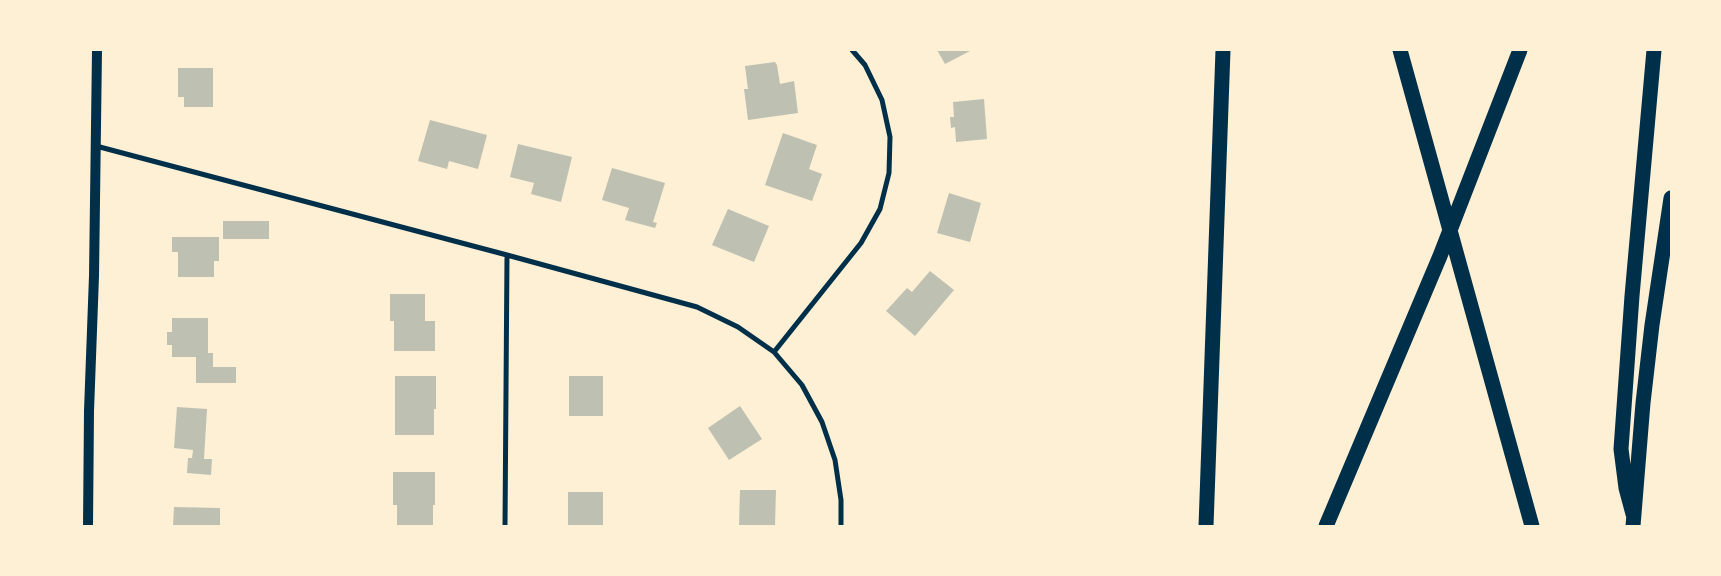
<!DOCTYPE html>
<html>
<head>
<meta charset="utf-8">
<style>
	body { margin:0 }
	#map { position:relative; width:1721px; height:576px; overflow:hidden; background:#fdf0d5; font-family:Barlow,sans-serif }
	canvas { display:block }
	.frame { position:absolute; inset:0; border:51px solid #fdf0d5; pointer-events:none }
</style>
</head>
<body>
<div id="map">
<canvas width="1721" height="576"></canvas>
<div class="frame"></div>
</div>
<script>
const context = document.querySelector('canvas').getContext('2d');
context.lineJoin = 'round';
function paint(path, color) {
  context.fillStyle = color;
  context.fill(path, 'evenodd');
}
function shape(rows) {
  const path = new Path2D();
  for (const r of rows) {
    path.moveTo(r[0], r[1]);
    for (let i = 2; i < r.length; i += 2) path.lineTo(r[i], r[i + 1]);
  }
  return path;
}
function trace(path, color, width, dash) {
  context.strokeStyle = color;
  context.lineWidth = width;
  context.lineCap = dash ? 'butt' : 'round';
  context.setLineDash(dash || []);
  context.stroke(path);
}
paint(shape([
	[937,50,972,50,945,64],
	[775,62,777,65,780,84,794,81,798,113,748,120,744,89,748,89,745,66],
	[178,68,213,68,213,107,184,107,184,97,178,97],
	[984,99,987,139,956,142,955,127,951,128,950,117,954,117,953,102],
	[430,120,487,135,478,169,449,161,447,169,418,161],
	[783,133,817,145,809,169,822,174,812,201,765,185],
	[518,144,572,157,561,202,531,194,534,183,510,177],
	[612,168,665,183,653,222,657,223,655,228,625,220,629,208,602,200],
	[949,193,981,203,970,242,937,233],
	[728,209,769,226,754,262,712,245],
	[223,221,269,221,269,239,223,239],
	[172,237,219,237,219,261,214,261,214,277,178,277,178,252,172,252],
	[930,271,954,290,915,336,886,311,907,288,912,292],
	[390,294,425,294,425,321,435,321,435,351,394,351,394,321,390,321],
	[172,318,208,318,208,353,213,353,213,367,236,367,236,383,196,383,196,357,172,357,172,345,167,345,167,332,172,332],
	[395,376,436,376,436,409,434,409,434,435,395,435],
	[569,376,603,376,603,416,569,416],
	[740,406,762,439,729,460,708,428],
	[177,407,207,409,204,459,212,459,211,475,187,473,188,458,192,458,193,450,174,448],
	[393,472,435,472,435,505,433,505,433,526,397,526,397,505,393,505],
	[740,490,776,490,775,526,739,526],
	[568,492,603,492,603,526,568,526],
	[174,507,220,508,220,526,173,526]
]), '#bec0b2');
trace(shape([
	[96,146,507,255],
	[774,352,861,243,880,209,889,173,890,137,882,100,865,65,852,50],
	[505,526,507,255,697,307,738,327,774,352,802,385,822,422,835,460,841,500,841,526]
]), '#003049', 5);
trace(shape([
	[88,526,89,411,94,276,97,50]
]), '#003049', 10);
trace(shape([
	[1400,50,1532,526],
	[1633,514,1626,488,1621,449,1632,296,1654,50],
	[1206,526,1223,50],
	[1326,526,1440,256,1520,50],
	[1633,526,1643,403,1652,325,1671,198]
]), '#003049', 15);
</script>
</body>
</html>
